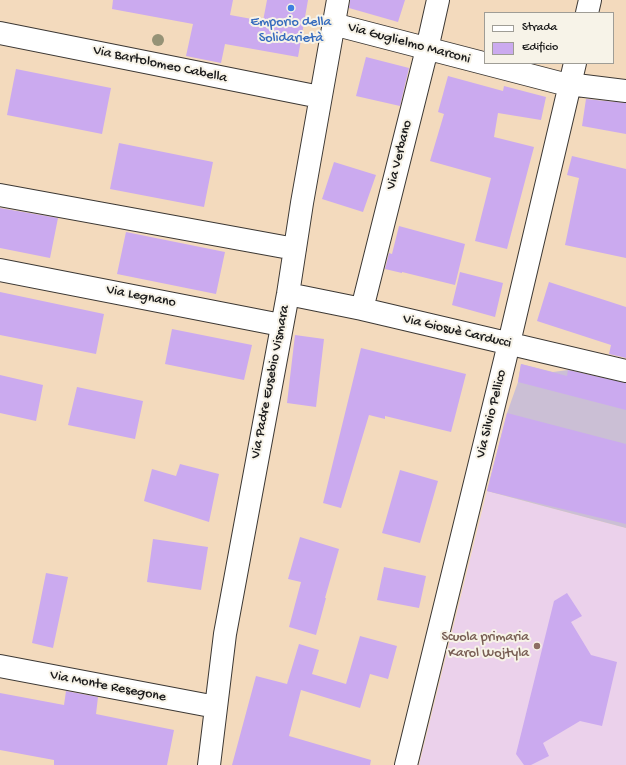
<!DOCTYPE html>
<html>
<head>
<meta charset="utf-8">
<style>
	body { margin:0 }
	#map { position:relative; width:626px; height:765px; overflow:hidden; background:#f3dabd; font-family:"Gochi Hand",sans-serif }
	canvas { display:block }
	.legend { position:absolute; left:484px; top:12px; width:130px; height:52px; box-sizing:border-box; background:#f7f3e8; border:1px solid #9f9d96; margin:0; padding:5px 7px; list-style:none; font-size:12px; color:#1c1c1c }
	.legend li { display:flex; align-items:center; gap:8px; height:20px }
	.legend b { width:20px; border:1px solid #9f9d96 }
</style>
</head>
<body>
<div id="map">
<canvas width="626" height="765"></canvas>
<ul class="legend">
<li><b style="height:5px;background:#fff"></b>Strada</li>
<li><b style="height:11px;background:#cbaaef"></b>Edificio</li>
</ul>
</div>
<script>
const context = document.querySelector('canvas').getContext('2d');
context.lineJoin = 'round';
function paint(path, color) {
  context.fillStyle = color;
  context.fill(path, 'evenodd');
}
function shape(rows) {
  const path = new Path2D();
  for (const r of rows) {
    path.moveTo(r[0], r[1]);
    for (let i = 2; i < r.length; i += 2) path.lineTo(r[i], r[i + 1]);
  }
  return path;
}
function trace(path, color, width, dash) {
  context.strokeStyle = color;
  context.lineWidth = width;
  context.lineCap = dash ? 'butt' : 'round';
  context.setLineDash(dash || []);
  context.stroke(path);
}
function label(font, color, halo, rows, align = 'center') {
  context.font = font + ' "Gochi Hand",sans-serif';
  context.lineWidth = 4;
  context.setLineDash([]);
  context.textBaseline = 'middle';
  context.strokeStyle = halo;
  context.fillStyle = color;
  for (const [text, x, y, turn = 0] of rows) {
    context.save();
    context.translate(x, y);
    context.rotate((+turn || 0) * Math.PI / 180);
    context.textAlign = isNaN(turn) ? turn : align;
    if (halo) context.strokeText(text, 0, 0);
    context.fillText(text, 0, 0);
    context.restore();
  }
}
paint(shape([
	[487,491,626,528,626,765,419,765]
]), '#ebd1eb');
paint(shape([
	[521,364,553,372,568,370,626,384,626,528,487,491,507,413,518,382]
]), '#cbbfd5');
paint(shape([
	[113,0,233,0,230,15,263,21,267,0,308,0,298,57,225,44,221,63,186,56,193,24,112,9],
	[350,0,405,0,398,22,349,8],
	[366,57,409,68,400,106,356,96],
	[16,69,111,88,102,134,7,115],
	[448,76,503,91,504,86,546,97,541,120,498,113,494,137,534,147,507,249,475,241,491,178,430,161,444,114,438,112],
	[586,99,626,103,626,134,582,126],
	[119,143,213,162,204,207,110,189],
	[572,156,626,169,626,258,565,245,579,178,567,175],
	[334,162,376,175,363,212,322,199],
	[0,208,58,218,50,258,0,248],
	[399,226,465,244,455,285,402,272,402,273,385,269,389,253,392,254],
	[126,232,225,252,216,294,117,274],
	[460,272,503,283,495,317,452,305],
	[549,282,626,307,626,358,609,354,611,345,537,321],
	[0,292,104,314,96,354,0,335],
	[172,329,252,345,244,380,165,364],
	[295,335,324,339,316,407,287,403],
	[361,348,466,374,451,432,385,416,385,419,369,415,341,508,323,503],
	[521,364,567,376,568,370,626,383,626,410,518,382],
	[0,375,43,385,36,421,0,413],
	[77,387,143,401,135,439,68,425],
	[507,413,626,444,626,524,487,491],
	[180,464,219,474,209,522,144,501,152,469,176,476],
	[400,470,438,481,420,543,382,533],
	[300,537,339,549,325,598,326,598,316,635,289,627,301,582,288,579],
	[153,539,208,547,201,590,147,582],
	[384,567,426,576,419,608,377,600],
	[46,573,68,577,53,648,32,643],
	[567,593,582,616,571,622,591,655,617,662,602,726,580,721,543,743,549,756,531,765,524,765,516,754,554,601],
	[360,636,397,646,388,679,370,674,360,708,301,690,289,736,371,760,370,765,232,765,256,676,287,684,299,644,319,650,312,674,346,684],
	[66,691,98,697,96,714,174,730,167,765,54,765,54,760,0,750,0,693,64,705]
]), '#cbaaef');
const minor = shape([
	[587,13,590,0],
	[333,24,560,83,626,91],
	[0,33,320,97],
	[0,195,295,249],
	[0,270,281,325],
	[288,294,362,309,626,371],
	[362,309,427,49,438,0],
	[0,666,216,707],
	[209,765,225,634,288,294,302,203,338,0],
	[406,765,505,360,575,63]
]);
trace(minor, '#3c3834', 24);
trace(minor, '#fff', 22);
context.fillStyle = '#959276';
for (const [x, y] of [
	[158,40]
]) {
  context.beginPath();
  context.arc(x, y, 6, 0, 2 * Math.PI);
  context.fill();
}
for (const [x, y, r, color] of [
	[291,8,4,"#3f7fe0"],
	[537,646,4,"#8d6e63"]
]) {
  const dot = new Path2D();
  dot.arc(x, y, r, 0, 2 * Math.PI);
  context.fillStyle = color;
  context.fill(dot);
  trace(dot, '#f7f3e8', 1.5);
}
label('14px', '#366cbe', '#f7f3e8', [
	["Emporio della",291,23],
	["Solidarietà",291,39]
]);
label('14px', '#1c1c1c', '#f7f3e8', [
	["Via Guglielmo Marconi",409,44,15],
	["Via Bartolomeo Cabella",160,65,12],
	["Via Verbano",400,155,-76],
	["Via Legnano",141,297,11],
	["Via Giosuè Carducci",457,332,13],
	["Via Padre Eusebio Vismara",271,382,-79],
	["Via Silvio Pellico",492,414,-76],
	["Via Monte Resegone",108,687,11]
]);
label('14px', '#785e54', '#f7f3e8', [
	["Scuola primaria",529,638],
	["Karol Wojtyla",529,654]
], 'right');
</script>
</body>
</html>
